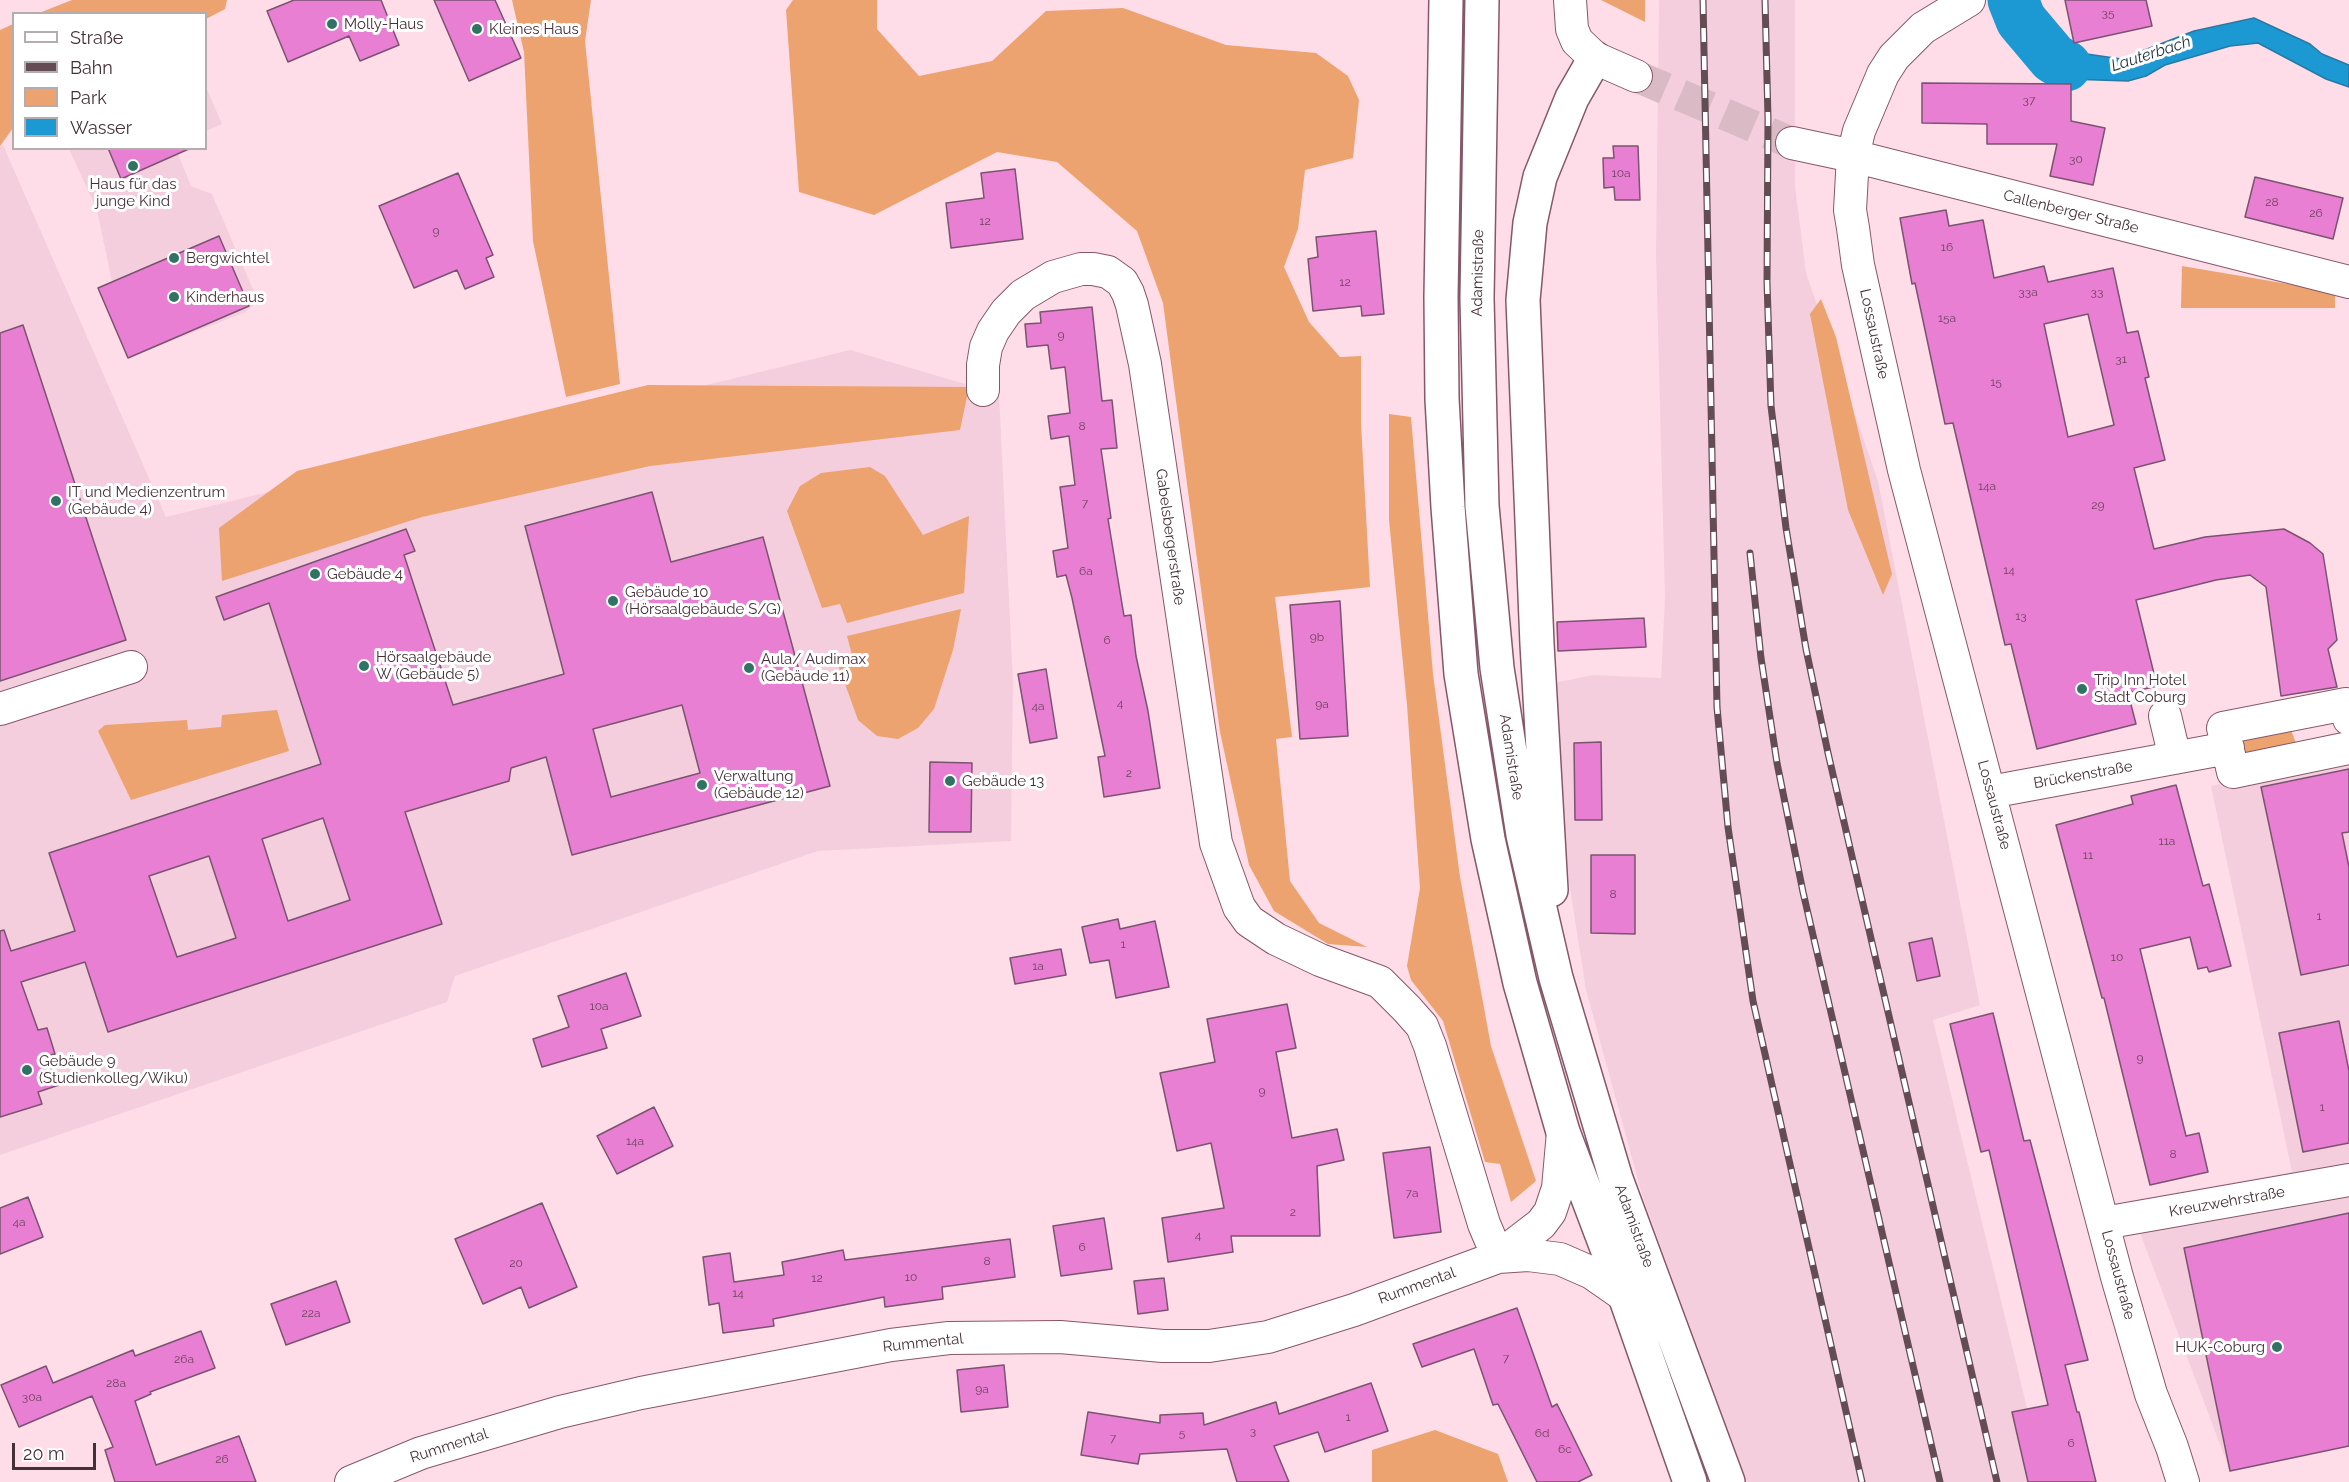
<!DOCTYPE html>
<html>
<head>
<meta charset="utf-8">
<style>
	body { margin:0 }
	#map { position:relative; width:2349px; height:1482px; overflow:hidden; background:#ffdde8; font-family:Raleway,sans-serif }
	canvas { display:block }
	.legend { position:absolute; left:12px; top:12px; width:195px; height:138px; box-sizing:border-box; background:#fff; border:2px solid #b5acaf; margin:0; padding:8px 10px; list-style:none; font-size:18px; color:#453038 }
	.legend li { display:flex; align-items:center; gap:12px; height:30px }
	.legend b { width:30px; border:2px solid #b5acaf }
	.scale { position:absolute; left:12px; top:1443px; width:84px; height:27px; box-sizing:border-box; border:3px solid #453038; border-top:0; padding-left:8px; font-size:18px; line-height:21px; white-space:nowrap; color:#453038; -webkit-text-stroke:4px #fff; paint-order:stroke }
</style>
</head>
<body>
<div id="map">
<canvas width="2349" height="1482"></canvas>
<ul class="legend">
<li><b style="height:8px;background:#fff"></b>Straße</li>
<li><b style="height:8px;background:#634c54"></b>Bahn</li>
<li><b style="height:16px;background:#eca36f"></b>Park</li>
<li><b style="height:16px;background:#1c99d2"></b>Wasser</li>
</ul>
<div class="scale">20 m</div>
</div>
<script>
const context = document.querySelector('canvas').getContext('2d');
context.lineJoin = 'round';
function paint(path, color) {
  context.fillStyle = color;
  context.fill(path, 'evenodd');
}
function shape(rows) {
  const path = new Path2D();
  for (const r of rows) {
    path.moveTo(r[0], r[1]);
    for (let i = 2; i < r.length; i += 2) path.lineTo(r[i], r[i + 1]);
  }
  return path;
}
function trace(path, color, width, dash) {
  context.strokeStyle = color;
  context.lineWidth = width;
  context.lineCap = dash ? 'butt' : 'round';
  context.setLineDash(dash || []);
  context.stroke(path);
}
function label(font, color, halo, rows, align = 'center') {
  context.font = font + ' Raleway,sans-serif';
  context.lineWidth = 6;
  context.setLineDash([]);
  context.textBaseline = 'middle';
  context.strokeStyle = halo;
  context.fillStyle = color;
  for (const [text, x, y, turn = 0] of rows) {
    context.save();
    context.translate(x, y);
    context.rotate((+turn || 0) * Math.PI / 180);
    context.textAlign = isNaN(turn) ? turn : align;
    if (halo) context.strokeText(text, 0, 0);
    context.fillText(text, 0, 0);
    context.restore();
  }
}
paint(shape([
	[1659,0,1795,0,1795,186,1806,273,1878,481,1980,1005,1933,1020,2045,1482,1747,1482,1643,1198,1586,990,1569,882,1554,683,1593,675,1661,678,1665,598,1656,254],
	[206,87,222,124,206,131],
	[3,145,166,517,850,350,999,394,1013,682,1011,841,818,851,455,976,447,1002,0,1155,0,146],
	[69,149,176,149,191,186,212,194,258,301,246,312,128,358,98,288,112,282,97,210],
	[2349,754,2349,1446,2230,1471,2128,1201,2292,1172,2211,786]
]), '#f4cedc');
paint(shape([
	[72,0,227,0,225,9,206,19,206,14,39,13],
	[512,0,591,0,585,41,620,384,566,397,533,241,524,52],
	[793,0,877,0,877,29,919,76,992,61,1046,11,1123,8,1226,45,1316,53,1348,76,1359,100,1353,158,1305,170,1298,229,1284,267,1309,322,1340,357,1361,356,1361,424,1370,587,1275,597,1292,737,1276,739,1290,881,1319,923,1367,947,1328,944,1274,911,1249,865,1220,732,1163,303,1137,231,1057,162,997,152,874,215,799,192,786,10],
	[1601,0,1645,0,1645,22],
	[13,24,13,128,0,146,0,30],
	[2182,266,2335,292,2335,308,2181,308],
	[1821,299,1836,337,1892,574,1883,595,1848,510,1810,314],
	[648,385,969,387,960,430,650,466,422,517,222,581,219,528,297,471],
	[1389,414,1411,417,1433,674,1460,877,1491,1046,1536,1181,1511,1202,1500,1164,1485,1162,1443,1021,1411,980,1407,966,1420,888,1407,705,1389,520],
	[870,467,885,476,923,535,969,516,964,593,847,623,840,604,822,608,787,511,800,486,821,473],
	[961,609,953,650,934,709,918,728,898,739,877,736,858,720,836,659,852,655,847,636],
	[277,710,289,751,131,800,98,731,105,725,187,720,188,730,221,727,222,715],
	[2291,730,2297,746,2246,755,2240,734],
	[1435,1430,1498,1454,1508,1482,1372,1482,1372,1450]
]), '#eca36f');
const water = shape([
	[2040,6,2062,42,2080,53,2128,60,2142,51,2194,31,2254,18,2310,44,2322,54,2349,65,2349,87,2326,79,2258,43,2230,46,2165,65,2146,76,2128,81,2068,79,2043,63,2016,16,2040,6]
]);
paint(water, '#1c99d2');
trace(water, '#287aa4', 1.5);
trace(shape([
	[2013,0,2021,20,2053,58,2066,66]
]), '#1c99d2', 51);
const building = shape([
	[294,0,381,0,399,45,360,61,349,36,288,62,267,11,294,0],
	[434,0,495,0,521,58,469,81,434,0],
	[2065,0,2146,0,2152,26,2074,43,2065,0],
	[1922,83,2071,84,2071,121,2105,128,2093,185,2050,176,2057,144,1987,144,1987,124,1922,123,1922,83],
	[1613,146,1638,146,1640,200,1615,200,1614,187,1604,188,1603,158,1614,158,1613,146],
	[108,148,191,148,121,179,108,148],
	[1015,169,1023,239,951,248,946,203,984,198,981,173,1015,169],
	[458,173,493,255,486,258,494,277,465,289,457,270,414,288,379,206,458,173],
	[2255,177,2343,198,2333,239,2245,217,2255,177],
	[1946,210,1949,226,1983,220,1994,278,2044,266,2048,282,2113,268,2127,333,2138,331,2149,377,2145,378,2165,460,2134,468,2154,549,2205,537,2284,529,2310,543,2323,554,2337,640,2328,649,2337,687,2281,696,2266,587,2250,575,2216,580,2136,600,2157,686,2128,693,2136,724,2037,749,2011,644,2005,645,1953,423,1945,424,1915,283,1912,284,1900,218,1946,210],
	[2088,314,2114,425,2068,437,2044,324,2088,314],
	[1376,231,1384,314,1362,316,1361,306,1313,311,1308,259,1318,257,1316,237,1376,231],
	[219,236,249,306,128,358,98,288,219,236],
	[1092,307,1102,401,1112,400,1117,448,1101,449,1111,518,1108,519,1124,616,1131,615,1136,656,1148,711,1160,788,1104,797,1098,757,1105,756,1072,598,1066,575,1057,577,1053,551,1068,548,1060,487,1075,485,1069,436,1051,439,1048,416,1070,413,1065,367,1051,369,1048,345,1027,347,1025,324,1041,323,1040,312,1092,307],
	[23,325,126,640,0,681,0,333,23,325],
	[652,492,671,562,763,537,830,786,572,855,546,757,511,768,509,781,405,812,442,924,108,1032,85,962,21,982,38,1030,47,1028,55,1054,50,1055,59,1085,38,1092,42,1104,0,1117,0,931,4,930,11,951,75,931,49,853,321,764,269,603,224,620,216,597,406,529,415,551,404,555,453,705,564,674,525,526,652,492],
	[682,705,700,773,611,797,593,729,682,705],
	[323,818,350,900,288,921,262,839,323,818],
	[209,856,236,938,177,957,149,876,209,856],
	[1340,601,1348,736,1300,739,1290,605,1340,601],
	[1644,618,1646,647,1558,651,1557,622,1644,618],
	[1046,669,1057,738,1030,743,1018,674,1046,669],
	[1601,742,1602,820,1575,820,1574,743,1601,742],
	[930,762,972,763,971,832,929,832,930,762],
	[2349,769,2349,832,2342,833,2349,867,2349,965,2301,975,2261,787,2349,769],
	[2176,785,2203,886,2209,884,2231,966,2209,972,2207,967,2198,969,2190,937,2140,949,2186,1136,2199,1133,2208,1172,2150,1185,2104,998,2102,998,2056,825,2133,804,2131,796,2176,785],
	[1591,855,1635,855,1635,934,1591,933,1591,855],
	[1118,919,1120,929,1155,921,1169,987,1116,998,1109,960,1090,963,1082,927,1118,919],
	[1932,938,1940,976,1917,981,1909,943,1932,938],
	[1061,949,1066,975,1015,984,1010,958,1061,949],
	[626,973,641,1016,601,1029,607,1048,542,1067,533,1039,569,1027,558,996,626,973],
	[1287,1004,1296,1048,1276,1052,1292,1138,1337,1129,1344,1160,1317,1166,1320,1236,1231,1236,1233,1252,1168,1262,1162,1218,1224,1208,1211,1143,1177,1151,1160,1073,1215,1062,1207,1019,1287,1004],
	[1993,1013,2024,1141,2030,1140,2088,1360,2065,1365,2077,1412,2079,1412,2096,1482,2028,1482,2012,1412,2048,1405,1989,1150,1981,1152,1950,1024,1993,1013],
	[2339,1021,2349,1071,2349,1143,2303,1152,2279,1033,2339,1021],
	[654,1107,673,1146,617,1174,597,1136,654,1107],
	[1430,1147,1441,1232,1394,1238,1383,1153,1430,1147],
	[28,1197,43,1237,0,1254,0,1208,28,1197],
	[542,1203,577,1287,529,1308,521,1287,483,1304,455,1239,542,1203],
	[2349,1213,2349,1446,2230,1471,2184,1248,2349,1213],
	[1104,1218,1112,1269,1061,1276,1053,1226,1104,1218],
	[1010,1239,1015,1277,942,1287,943,1299,885,1307,884,1297,773,1319,774,1326,723,1333,719,1303,709,1305,703,1257,730,1253,734,1282,784,1275,782,1262,843,1250,845,1260,1010,1239],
	[1164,1278,1168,1310,1138,1314,1134,1281,1164,1278],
	[336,1281,350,1322,286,1345,271,1304,336,1281],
	[1517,1308,1552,1407,1557,1404,1592,1475,1578,1482,1537,1482,1498,1404,1493,1405,1474,1349,1422,1367,1413,1344,1517,1308],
	[201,1331,215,1368,150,1392,151,1394,135,1401,156,1465,239,1436,256,1482,115,1482,105,1450,113,1447,92,1396,19,1427,1,1385,46,1366,53,1383,133,1350,135,1356,201,1331],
	[1004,1365,1008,1407,961,1412,957,1370,1004,1365],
	[1371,1383,1388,1431,1325,1452,1318,1432,1274,1446,1289,1482,1237,1482,1227,1449,1140,1454,1138,1464,1081,1455,1088,1412,1160,1423,1160,1415,1203,1413,1204,1425,1276,1402,1279,1414,1371,1383]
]);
paint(building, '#e87fd2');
trace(building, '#7a5370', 1.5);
trace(shape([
	[1636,76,1792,143]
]), '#dabac5', 32, [32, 16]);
const minor = shape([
	[1570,0,1572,29,1577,41,1595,58,1636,76],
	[1969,0,1923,28,1894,57,1883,74,1859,131,1853,156,1850,210,1853,228,1858,265,1904,470,2117,1277,2151,1394,2172,1447,2183,1482],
	[1792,143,1853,156,2349,282],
	[983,390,983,365,986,347,993,331,1006,312,1023,295,1053,277,1081,269,1093,269,1108,272,1122,282,1128,293,1132,305,1145,364,1216,843,1239,907,1249,921,1276,939,1320,960,1380,982,1407,1009,1422,1026,1430,1046,1484,1224,1498,1257],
	[0,709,131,667],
	[2165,716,2175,758],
	[2349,719,2346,704,2223,728,2233,772,2349,748],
	[1990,792,2228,748],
	[2104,1223,2349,1180],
	[1498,1257,1541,1224,1550,1212,1558,1188,1563,1132],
	[351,1482,421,1453,560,1412,641,1393,891,1345,949,1338,1060,1337,1163,1346,1209,1346,1268,1337,1354,1310,1498,1257,1528,1255,1560,1259,1592,1273,1625,1296]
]);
const highway = shape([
	[1446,0,1441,297,1442,399,1448,507,1461,674,1488,839,1520,983,1563,1132,1625,1296,1690,1482],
	[1482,0,1477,298,1482,506,1497,668,1523,835,1556,978,1616,1179,1728,1482],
	[1551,890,1537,644,1523,300,1530,223,1540,177,1572,98,1595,58]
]);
trace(minor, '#865769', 34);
trace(highway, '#865769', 36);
trace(minor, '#fff', 32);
trace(highway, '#fff', 33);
const rail = shape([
	[1703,0,1717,707,1728,827,1753,1001,1862,1482],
	[1765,0,1768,118,1767,282,1771,406,1786,528,1806,649,1828,753,1997,1482],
	[1750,553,1761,658,1777,763,1803,892,1940,1482]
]);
trace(rail, '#634c54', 7);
trace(rail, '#fff', 4.5, [14]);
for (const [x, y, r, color] of [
	[332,24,6,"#307263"],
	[477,29,6,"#307263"],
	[133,166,6,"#307263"],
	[174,258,6,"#307263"],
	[174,297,6,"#307263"],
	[56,501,6,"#307263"],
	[315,574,6,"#307263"],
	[613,601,6,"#307263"],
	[364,666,6,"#307263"],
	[749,668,6,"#307263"],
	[2082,689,6,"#307263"],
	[950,781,6,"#307263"],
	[702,785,6,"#307263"],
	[27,1070,6,"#307263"],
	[2277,1347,6,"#307263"]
]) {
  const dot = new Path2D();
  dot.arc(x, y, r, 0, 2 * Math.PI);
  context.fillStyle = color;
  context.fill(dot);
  trace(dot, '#fff', 2);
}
label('12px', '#6e445e', null, [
	["35",2108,13],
	["37",2029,100],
	["30",2076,159],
	["10a",1621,173],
	["28",2272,202],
	["26",2316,213],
	["12",985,221],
	["9",436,231],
	["16",1947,247],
	["12",1345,282],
	["33a",2028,292],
	["33",2097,292],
	["15a",1947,318],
	["9",1061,335],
	["31",2121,359],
	["15",1996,382],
	["8",1082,426],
	["14a",1987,486],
	["7",1085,503],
	["29",2098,505],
	["14",2009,570],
	["6a",1086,571],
	["13",2021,616],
	["9b",1317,637],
	["6",1107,640],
	["4",1120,703],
	["9a",1322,704],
	["4a",1038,706],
	["2",1129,773],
	["11a",2167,841],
	["11",2088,855],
	["8",1613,894],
	["1",2319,916],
	["1",1123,944],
	["10",2117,957],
	["1a",1038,966],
	["10a",599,1006],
	["9",2140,1058],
	["9",1262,1091],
	["1",2322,1107],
	["14a",635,1141],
	["8",2173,1154],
	["7a",1412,1193],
	["2",1293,1212],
	["4a",19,1222],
	["4",1198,1235],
	["6",1082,1247],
	["8",987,1261],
	["20",516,1263],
	["10",911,1277],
	["12",817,1278],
	["14",738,1293],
	["22a",311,1313],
	["7",1506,1358],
	["26a",184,1359],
	["28a",116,1383],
	["9a",982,1389],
	["30a",32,1397],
	["1",1348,1417],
	["3",1253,1431],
	["5",1182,1433],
	["6d",1542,1433],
	["7",1113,1438],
	["6",2071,1443],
	["6c",1565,1449],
	["26",222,1459]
]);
label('15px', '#453038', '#fff', [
	["Molly-Haus",344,24],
	["Kleines Haus",489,29],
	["Haus für das",133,184,"center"],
	["junge Kind",133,201,"center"],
	["Bergwichtel",186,258],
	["Kinderhaus",186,297],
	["IT und Medienzentrum",68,492],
	["(Gebäude 4)",68,509],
	["Gebäude 4",327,574],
	["Gebäude 10",625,592],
	["(Hörsaalgebäude S/G)",625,609],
	["Hörsaalgebäude",376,657],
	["W (Gebäude 5)",376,674],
	["Aula/ Audimax",761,659],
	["(Gebäude 11)",761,676],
	["Trip Inn Hotel",2094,680],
	["Stadt Coburg",2094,697],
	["Verwaltung",714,776],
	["(Gebäude 12)",714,793],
	["Gebäude 13",962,781],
	["Gebäude 9",39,1061],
	["(Studienkolleg/Wiku)",39,1078],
	["HUK-Coburg",2265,1347,"right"]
], 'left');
label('15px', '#453038', '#fff', [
	["Callenberger Straße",2071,212,14],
	["Adamistraße",1478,273,-89],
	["Lossaustraße",1874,334,78],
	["Gabelsbergerstraße",1170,537,82],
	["Adamistraße",1511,757,81],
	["Brückenstraße",2083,775,-10],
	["Lossaustraße",1994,805,75],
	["Kreuzwehrstraße",2227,1202,-10],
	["Adamistraße",1634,1226,70],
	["Lossaustraße",2118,1275,75],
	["Rummental",1417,1286,-20],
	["Rummental",923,1343,-6],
	["Rummental",449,1446,-18]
]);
label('italic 16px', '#19313e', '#fff', [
	["Lauterbach",2151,54,-18]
]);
</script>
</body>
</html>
